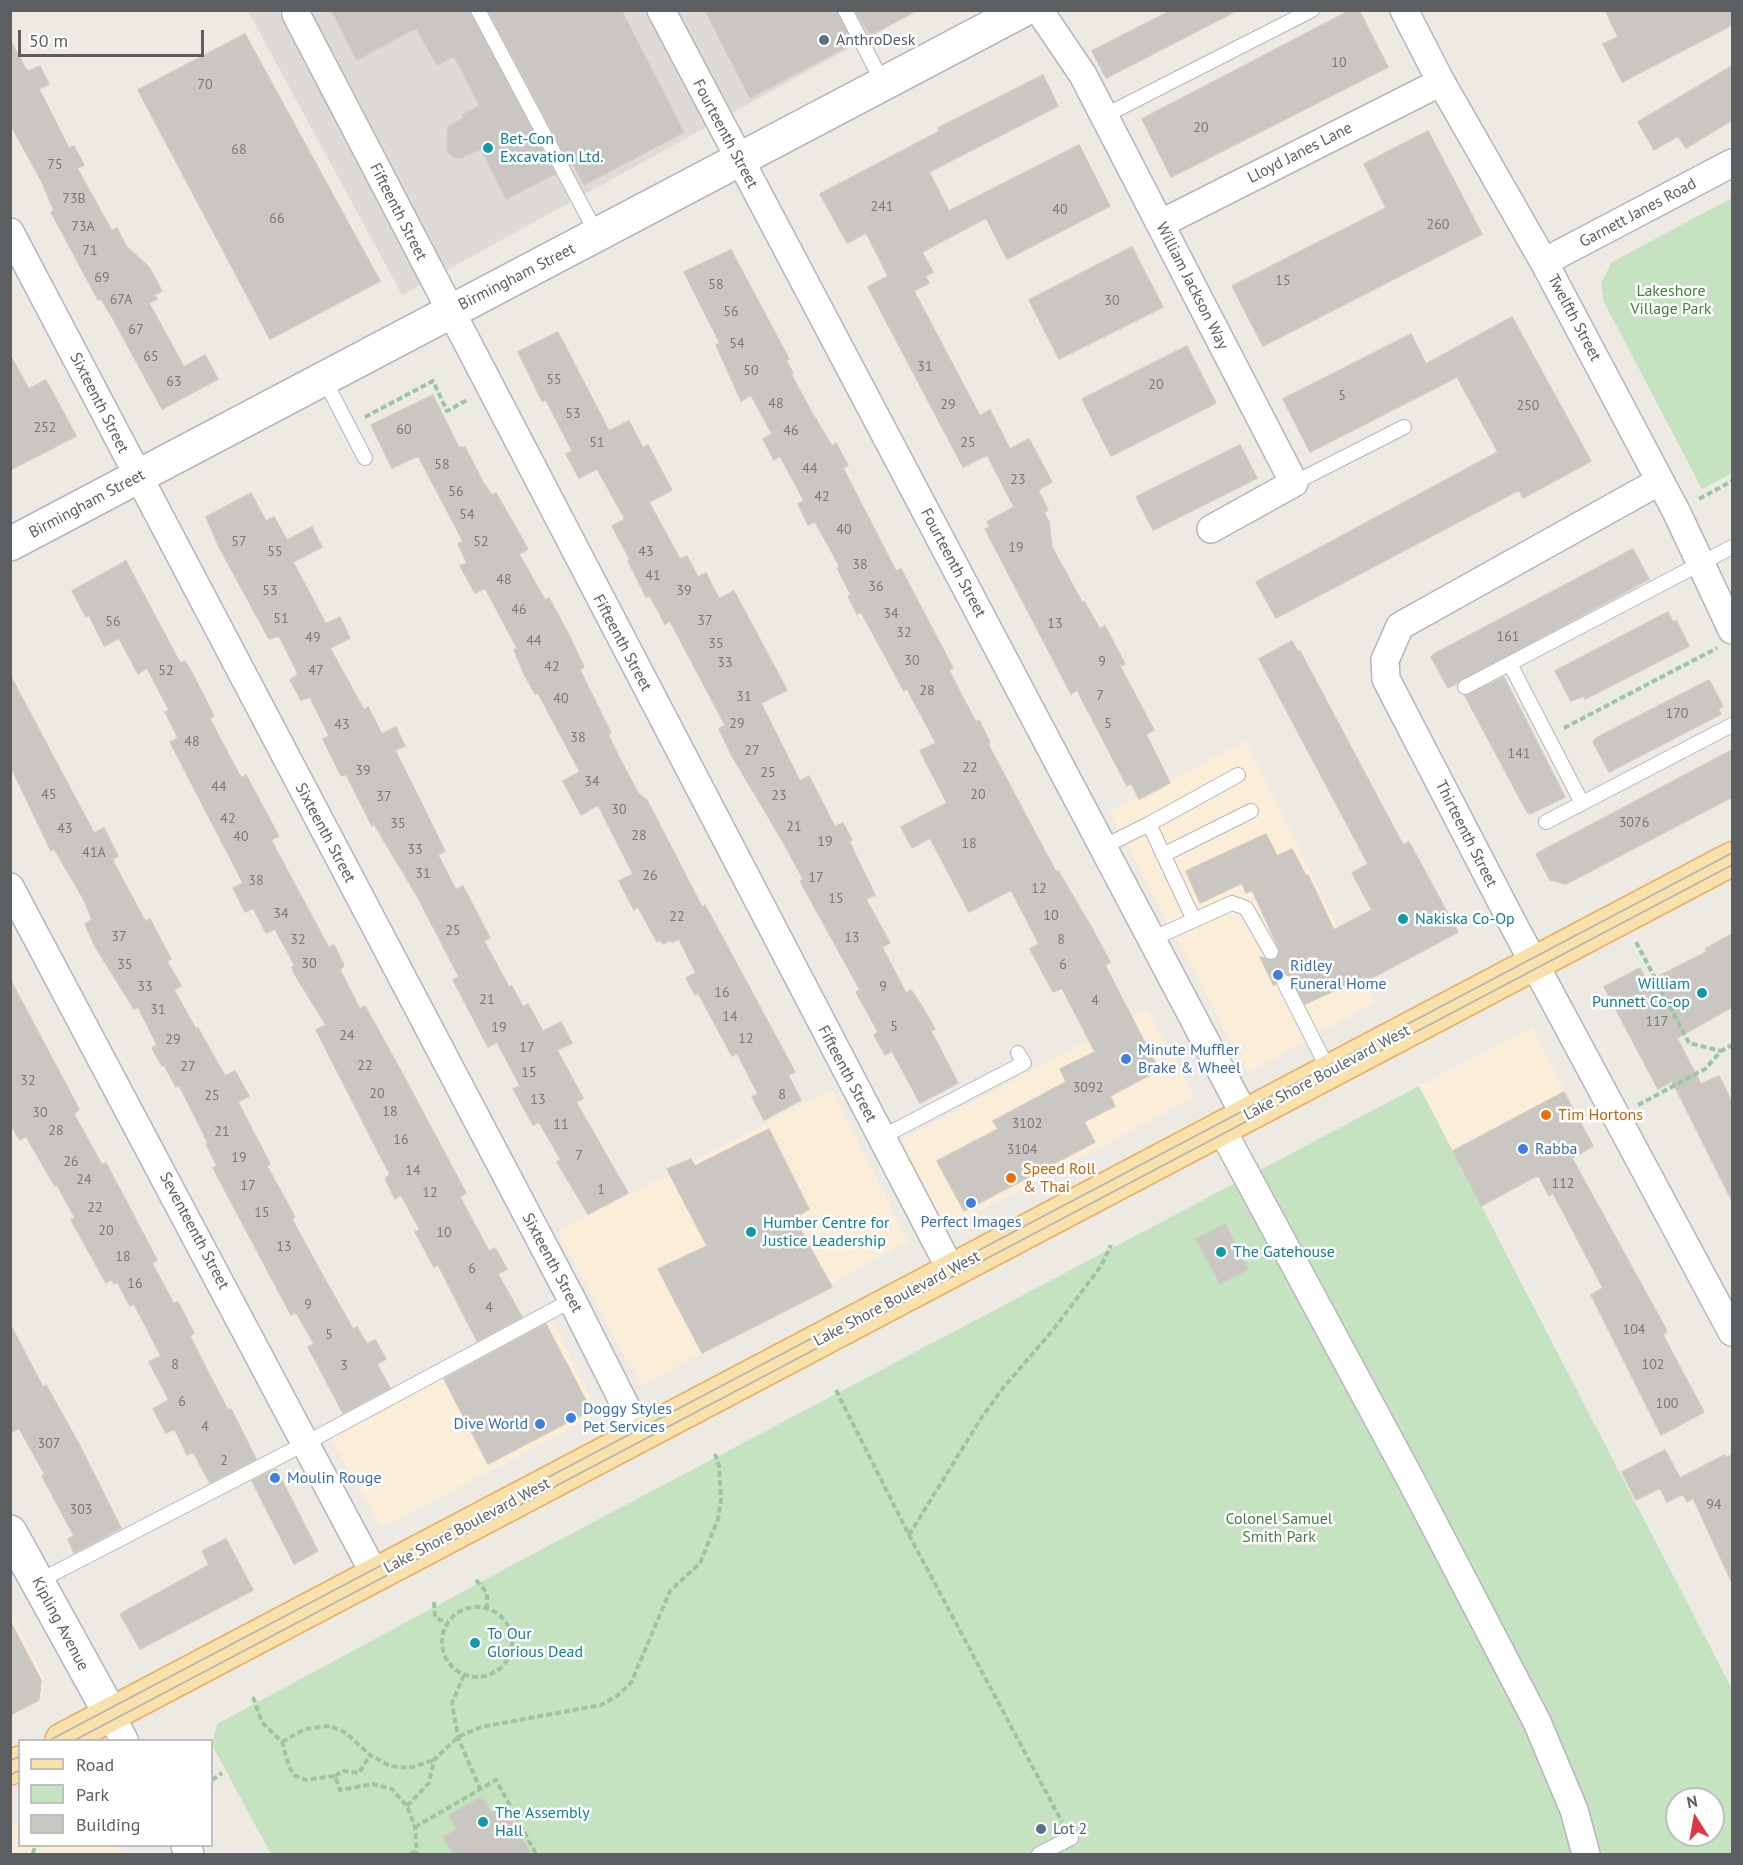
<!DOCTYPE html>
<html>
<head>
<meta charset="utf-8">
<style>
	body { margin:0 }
	#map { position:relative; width:1743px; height:1865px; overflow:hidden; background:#ede9e3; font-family:"PT Sans",sans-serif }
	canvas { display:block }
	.frame { position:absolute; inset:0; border:12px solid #5b5f62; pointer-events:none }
	.legend { position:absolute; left:18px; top:1739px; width:195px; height:108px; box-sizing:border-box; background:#fff; border:2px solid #bdbfc0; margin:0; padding:8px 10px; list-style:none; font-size:18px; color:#5b5f62 }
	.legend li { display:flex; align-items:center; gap:12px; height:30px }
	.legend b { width:30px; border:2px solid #bdbfc0 }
	.north { position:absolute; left:1665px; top:1787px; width:60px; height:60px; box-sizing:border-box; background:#fff; border:2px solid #bdbfc0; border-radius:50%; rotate:349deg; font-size:16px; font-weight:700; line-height:24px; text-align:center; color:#5b5f62 }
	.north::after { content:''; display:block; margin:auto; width:21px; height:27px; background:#dd3843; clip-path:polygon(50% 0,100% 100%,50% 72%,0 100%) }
	.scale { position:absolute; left:18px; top:30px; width:186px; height:27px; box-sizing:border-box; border:3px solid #5b5f62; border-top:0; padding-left:8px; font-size:18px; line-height:21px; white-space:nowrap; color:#5b5f62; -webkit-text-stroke:4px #fff; paint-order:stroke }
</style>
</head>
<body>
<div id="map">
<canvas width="1743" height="1865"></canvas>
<div class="frame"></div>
<ul class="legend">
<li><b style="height:8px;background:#f9e1ab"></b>Road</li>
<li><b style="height:16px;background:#c5e3c0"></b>Park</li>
<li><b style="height:16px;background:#cac6c2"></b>Building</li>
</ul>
<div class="north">N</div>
<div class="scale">50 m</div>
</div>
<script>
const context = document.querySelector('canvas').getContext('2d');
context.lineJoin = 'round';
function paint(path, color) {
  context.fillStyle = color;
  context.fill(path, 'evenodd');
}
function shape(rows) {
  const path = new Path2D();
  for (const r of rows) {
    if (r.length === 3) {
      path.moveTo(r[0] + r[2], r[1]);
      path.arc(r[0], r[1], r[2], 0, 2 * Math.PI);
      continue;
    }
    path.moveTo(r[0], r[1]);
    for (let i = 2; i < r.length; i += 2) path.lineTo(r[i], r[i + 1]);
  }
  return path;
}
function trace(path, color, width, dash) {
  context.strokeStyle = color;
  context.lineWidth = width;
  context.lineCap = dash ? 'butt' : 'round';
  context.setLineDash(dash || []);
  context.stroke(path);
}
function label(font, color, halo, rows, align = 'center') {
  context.font = font + ' "PT Sans",sans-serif';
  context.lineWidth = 5;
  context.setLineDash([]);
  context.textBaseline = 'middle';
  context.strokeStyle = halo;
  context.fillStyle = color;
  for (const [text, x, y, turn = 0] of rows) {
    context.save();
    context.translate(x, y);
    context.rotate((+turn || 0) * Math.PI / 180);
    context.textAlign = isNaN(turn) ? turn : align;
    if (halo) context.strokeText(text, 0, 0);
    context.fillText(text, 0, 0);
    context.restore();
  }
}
paint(shape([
	[1246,741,1375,1002,1248,1073,1109,812],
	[1147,1009,1195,1097,941,1232,894,1144],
	[1532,1027,1593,1146,1481,1206,1419,1086],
	[832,1089,909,1241,641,1386,557,1232],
	[549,1312,598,1414,382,1528,327,1433],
	[10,1612,44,1676,41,1700,11,1716],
	[19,1821,20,1846,117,1846,122,1854,11,1854,11,1826]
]), '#fbeed9');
paint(shape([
	[248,11,917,11,402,295]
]), '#dedbd7');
paint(shape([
	[1732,198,1732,473,1702,489,1604,302,1601,283,1612,262],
	[1419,1086,1732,1689,1732,1854,271,1854,212,1745,217,1724,529,1556],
	[1677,1799,1713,1799,1713,1835,1677,1835]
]), '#c5e3c0');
const building = shape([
	[331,10,469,10,555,174,506,199,481,149,460,158,453,157,447,150,448,127,464,118,462,115,480,106,454,56,437,65,416,28,357,60,331,10],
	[488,10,621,10,684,132,584,185,573,164,571,166,488,10],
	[705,10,836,10,852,44,750,98,705,10],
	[855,10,918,10,870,35,855,10],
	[1172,10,1238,10,1106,78,1092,51,1172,10],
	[1351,10,1359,10,1388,67,1171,177,1142,119,1351,10],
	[1605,10,1732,10,1732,25,1622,82,1603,44,1618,37,1605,10],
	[245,34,380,281,270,339,138,90,245,34],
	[10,40,26,69,29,71,40,66,49,84,39,89,69,148,74,146,84,165,77,168,112,231,117,228,126,246,149,267,162,291,154,295,157,299,149,303,184,367,205,355,218,379,162,409,112,317,101,299,98,300,51,212,54,211,42,182,10,124,10,40],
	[1732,66,1732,120,1686,148,1678,136,1654,150,1638,122,1732,66],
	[1043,75,1058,106,929,172,949,211,1079,145,1110,206,1007,259,986,218,922,252,933,272,925,276,929,283,914,291,980,416,990,410,1010,449,1029,439,1052,482,1038,490,1048,510,1044,512,1049,522,1052,547,1082,602,1084,601,1100,629,1105,626,1125,664,1120,666,1154,730,1146,734,1170,783,1139,799,1131,783,1127,786,1077,690,1071,694,985,529,990,527,987,522,1014,507,987,455,963,467,868,287,888,276,866,233,847,243,820,194,940,131,938,128,1043,75],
	[1428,131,1482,234,1263,346,1232,286,1386,208,1364,164,1428,131],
	[1132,247,1163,307,1059,359,1029,300,1132,247],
	[731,250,789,359,786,360,793,373,791,374,812,413,832,446,836,443,848,465,843,468,896,571,901,569,953,668,949,670,962,696,976,722,979,720,990,742,988,744,1056,872,1058,871,1093,930,1110,962,1105,965,1159,1070,1110,1096,1115,1106,1084,1122,1095,1142,964,1211,937,1161,998,1129,993,1121,1066,1082,1060,1069,1095,1052,1062,988,1053,992,1030,949,1039,944,1011,890,969,912,930,838,912,848,901,827,947,803,920,751,936,743,907,689,904,691,861,612,857,614,848,596,851,595,837,568,840,567,815,522,808,525,798,504,804,501,780,456,774,460,763,439,772,434,751,395,741,401,716,345,720,343,684,272,731,250],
	[1512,317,1591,461,1523,498,1519,490,1276,618,1256,582,1498,452,1457,377,1310,452,1283,399,1411,334,1426,364,1512,317],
	[558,332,609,431,629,421,643,448,648,445,672,490,649,502,680,559,687,556,698,577,706,573,719,599,734,591,787,690,761,703,800,781,809,776,835,827,843,823,852,840,849,841,875,895,866,899,890,943,882,947,906,993,911,990,923,1008,935,1029,931,1031,958,1083,920,1103,892,1051,885,1055,874,1035,878,1032,856,992,860,990,800,881,803,879,782,840,731,754,719,729,725,725,670,621,665,624,650,596,646,597,628,561,630,560,612,526,625,519,597,469,579,478,566,454,572,451,546,400,542,401,518,352,558,332],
	[1187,346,1216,403,1111,456,1082,399,1187,346],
	[10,355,29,389,46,380,76,436,10,470,10,355],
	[433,395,459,448,465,447,484,484,492,495,496,493,528,549,519,554,545,600,549,598,568,633,584,667,580,670,611,733,608,734,618,755,638,793,647,800,702,907,705,905,795,1072,788,1075,801,1100,764,1120,752,1097,758,1094,737,1053,732,1056,698,993,695,995,686,978,696,973,679,939,672,942,670,940,663,944,660,940,657,942,638,907,634,910,619,881,633,874,598,805,581,815,563,781,580,772,538,693,535,694,524,674,514,650,517,648,485,588,475,593,460,566,467,563,458,544,463,541,418,456,392,468,371,425,433,395],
	[1240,445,1257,478,1153,530,1136,497,1240,445],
	[251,493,266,521,274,517,287,540,312,527,322,547,293,562,326,624,340,617,350,638,330,648,364,710,368,707,382,734,396,727,405,746,395,750,445,851,438,855,456,890,463,886,490,938,484,941,509,987,512,986,523,1007,528,1004,543,1031,561,1022,572,1043,557,1050,583,1098,576,1102,628,1193,588,1214,557,1162,561,1160,539,1122,533,1125,513,1089,520,1086,497,1042,488,1047,475,1022,453,980,459,977,416,894,374,824,372,826,346,774,341,776,323,739,329,736,310,697,301,700,290,680,298,674,279,636,269,639,219,547,206,517,251,493],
	[1633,549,1649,579,1448,688,1431,657,1434,654,1633,549],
	[126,561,180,663,185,661,190,669,214,716,210,719,241,778,246,775,269,818,279,836,271,840,329,948,334,945,344,965,340,970,360,1009,365,1006,401,1071,466,1193,460,1197,489,1251,495,1248,507,1269,498,1274,522,1317,477,1341,438,1265,434,1267,415,1232,420,1230,401,1195,395,1199,385,1178,390,1175,316,1030,326,1025,294,973,292,967,295,966,275,929,266,933,253,908,245,912,233,888,243,883,170,742,178,738,165,712,169,710,147,668,138,674,119,638,104,646,89,615,86,617,72,591,126,561],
	[1668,612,1673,622,1676,620,1689,646,1585,699,1584,696,1571,701,1555,671,1668,612],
	[1292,641,1298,652,1300,651,1403,845,1409,842,1458,932,1366,981,1364,977,1305,1004,1288,974,1279,974,1274,986,1260,957,1275,960,1280,951,1252,890,1246,893,1242,883,1200,903,1186,871,1266,834,1277,856,1292,849,1306,876,1308,875,1334,930,1372,910,1352,873,1368,864,1259,659,1292,641],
	[10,675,94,833,104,828,118,856,113,859,114,863,145,921,150,919,171,959,167,961,181,986,174,990,196,1029,198,1028,225,1076,235,1071,249,1096,238,1102,270,1164,267,1166,295,1217,292,1219,318,1267,353,1329,357,1327,367,1344,375,1340,386,1359,377,1364,390,1388,343,1413,308,1347,314,1344,296,1312,291,1315,213,1168,217,1166,206,1144,208,1143,181,1089,178,1085,176,1087,164,1065,162,1066,152,1048,157,1045,138,1007,134,1009,95,946,85,924,92,920,84,900,58,855,54,849,51,851,10,765,10,675],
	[1504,677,1565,797,1530,814,1527,812,1465,696,1504,677],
	[1709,680,1723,706,1718,709,1721,714,1609,772,1593,742,1596,738,1709,680],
	[1732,750,1732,797,1566,884,1550,880,1536,854,1732,750],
	[1732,934,1732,1007,1677,1038,1701,1084,1719,1076,1732,1102,1732,1201,1672,1081,1658,1089,1604,987,1640,968,1647,982,1707,952,1705,949,1732,934],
	[10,979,79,1109,74,1114,102,1165,106,1163,132,1212,157,1260,152,1263,174,1304,178,1302,194,1333,190,1336,206,1368,228,1410,231,1409,256,1459,210,1483,193,1452,187,1455,175,1429,166,1433,153,1409,169,1400,149,1362,161,1356,134,1304,130,1306,117,1282,114,1284,112,1279,106,1283,71,1220,75,1218,57,1185,55,1186,26,1136,20,1140,10,1124,10,979],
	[1564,1092,1593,1146,1572,1158,1667,1331,1663,1335,1704,1412,1661,1435,1591,1295,1603,1288,1553,1193,1549,1196,1538,1175,1481,1206,1453,1151,1564,1092],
	[769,1129,809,1209,794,1218,832,1287,702,1353,658,1269,707,1246,667,1169,691,1159,695,1166,769,1129],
	[1225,1224,1248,1269,1220,1284,1196,1239,1225,1224],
	[10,1324,43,1387,46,1385,79,1444,121,1528,74,1553,68,1539,74,1536,42,1476,45,1475,19,1428,10,1433,10,1324],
	[546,1324,591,1410,488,1464,444,1379,546,1324],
	[1665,1450,1680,1478,1725,1455,1726,1458,1732,1455,1732,1583,1693,1498,1687,1502,1683,1494,1667,1502,1660,1488,1636,1500,1622,1472,1665,1450],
	[276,1469,318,1551,294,1564,252,1481,276,1469],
	[226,1539,253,1590,140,1649,120,1614,209,1565,202,1551,226,1539],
	[10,1621,41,1680,39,1700,10,1715,10,1621],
	[482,1797,491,1813,504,1806,531,1854,453,1854,443,1837,457,1830,449,1815,482,1797]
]);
paint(building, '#cac6c2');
trace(building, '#d1cac1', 1.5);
const service = shape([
	[478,10,597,234],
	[845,10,883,83],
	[1104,116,1312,10],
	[324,379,365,458],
	[1294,483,1404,427],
	[1510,664,1582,803],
	[1465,687,1732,547],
	[1546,822,1732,725],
	[1149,824,1238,775],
	[1103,847,1149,824,1194,920],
	[1163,855,1251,811],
	[1152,939,1232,903,1246,908,1271,952],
	[1284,982,1329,1071],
	[880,1138,1024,1063,1018,1053],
	[37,1582,306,1443,572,1300],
	[1039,1854,1071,1838]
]);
const minor = shape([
	[661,10,1245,1116],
	[1039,10,1083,75,1294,483,1211,529],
	[1404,10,1441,82,1544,262,1676,511,1732,630],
	[296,14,951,1270],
	[1160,224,1441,82],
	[10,232,572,1300,640,1435],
	[1544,262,1732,163],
	[1660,481,1400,626,1385,660,1386,679,1513,924,1732,1332],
	[10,887,375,1575],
	[1221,1128,1412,1482,1537,1722,1574,1810,1586,1854],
	[111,1715,124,1740],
	[185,1846,190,1854]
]);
const tertiary = shape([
	[10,544,1023,10]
]);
const secondary = shape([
	[10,1532,111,1715]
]);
const primary = shape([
	[62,1740,1732,859],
	[10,1768,20,1763]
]);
trace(service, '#b3b6b9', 16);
trace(minor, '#b3b6b9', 30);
trace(tertiary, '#b3b6b9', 36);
trace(secondary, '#b2b6b9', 36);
trace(primary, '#e8ae61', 36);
trace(shape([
	[365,417,433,381,447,411,469,399],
	[1699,499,1732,481],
	[1564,728,1717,648],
	[1636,942,1689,1043,1721,1051],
	[1638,1105,1705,1069,1721,1051,1732,1045],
	[836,1390,909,1535,1062,1822],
	[909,1535,980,1420,1003,1388,1053,1330,1101,1266,1111,1245],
	[476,1580,487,1593,487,1608],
	[434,1602,435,1617,446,1623],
	[477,1642,35],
	[464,1675,452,1703,458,1737,480,1789],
	[253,1697,262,1722,282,1742,289,1767,294,1775,306,1780,335,1776,340,1790,373,1784,392,1789,407,1806,415,1827,417,1854],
	[282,1742,305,1729,330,1726,346,1733,370,1755,390,1766,409,1768,434,1760],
	[335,1776,344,1771,359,1773,370,1755],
	[212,1780,222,1773],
	[407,1806,429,1783,434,1760,458,1737,481,1727,601,1705,617,1696,631,1683,670,1591,700,1563,718,1519,721,1501,719,1465,715,1454],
	[415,1827,496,1780,536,1854],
	[33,1854,35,1846],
	[410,1854,417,1850]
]), '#9bc6a1', 4, [6, 3]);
trace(service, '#fff', 14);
trace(minor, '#fff', 27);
trace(tertiary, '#fff', 33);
trace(secondary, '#fff', 33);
trace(primary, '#f9e1ab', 33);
trace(shape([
	[50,1740,1732,853],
	[75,1740,1732,865],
	[10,1761,20,1756],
	[10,1775,20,1770]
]), '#b1b2b2', 1.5);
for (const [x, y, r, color] of [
	[824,40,6,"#5c6f8a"],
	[488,148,6,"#0f9aa8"],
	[1403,919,6,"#0f9aa8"],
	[1278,975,6,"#3f7fe0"],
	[1702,993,6,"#0f9aa8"],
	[1126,1059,6,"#3f7fe0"],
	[1546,1115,6,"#e8710a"],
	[1523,1149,6,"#3f7fe0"],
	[1011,1178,6,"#e8710a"],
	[971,1203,6,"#3f7fe0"],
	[751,1232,6,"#0f9aa8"],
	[1221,1252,6,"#0f9aa8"],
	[571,1418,6,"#3f7fe0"],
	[540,1424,6,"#3f7fe0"],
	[275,1478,6,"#3f7fe0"],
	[475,1643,6,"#0f9aa8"],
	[483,1822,6,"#0f9aa8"],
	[1041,1829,6,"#5c6f8a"]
]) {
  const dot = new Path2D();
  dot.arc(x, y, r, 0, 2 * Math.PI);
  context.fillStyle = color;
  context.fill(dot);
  trace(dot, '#fff', 2);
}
label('14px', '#77797a', null, [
	["10",1339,63],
	["70",205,85],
	["20",1201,128],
	["68",239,150],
	["75",55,165],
	["73B",74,199],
	["241",882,207],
	["40",1060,210],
	["66",277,219],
	["260",1438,225],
	["73A",83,227],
	["71",90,251],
	["69",102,278],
	["15",1283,281],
	["58",716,285],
	["67A",121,300],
	["30",1112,301],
	["56",731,312],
	["67",136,330],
	["54",737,344],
	["65",151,357],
	["31",925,367],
	["50",751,371],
	["55",554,380],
	["63",174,382],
	["20",1156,385],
	["5",1342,396],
	["48",776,404],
	["29",948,405],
	["250",1528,406],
	["53",573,414],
	["252",45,428],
	["60",404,430],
	["46",791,431],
	["51",597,443],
	["25",968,443],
	["58",442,465],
	["44",810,469],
	["23",1018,480],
	["56",456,492],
	["42",822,497],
	["54",467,515],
	["40",844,530],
	["57",239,542],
	["52",481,542],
	["19",1016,548],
	["55",275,552],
	["43",646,552],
	["38",860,565],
	["41",653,576],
	["48",504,580],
	["36",876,587],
	["53",270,591],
	["39",684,591],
	["46",519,610],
	["34",891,614],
	["51",281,619],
	["37",705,621],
	["56",113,622],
	["13",1055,624],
	["32",904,633],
	["161",1508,637],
	["49",313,638],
	["44",534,641],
	["35",716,644],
	["30",912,661],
	["9",1102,662],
	["33",725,663],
	["42",552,667],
	["52",166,671],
	["47",316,671],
	["28",927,691],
	["7",1100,696],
	["31",744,697],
	["40",561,699],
	["170",1677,714],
	["29",737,724],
	["5",1108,724],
	["43",342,725],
	["38",578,738],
	["48",192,742],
	["27",752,751],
	["141",1519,754],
	["22",970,768],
	["39",363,771],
	["25",768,773],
	["34",592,782],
	["44",219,787],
	["45",49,795],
	["20",978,795],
	["23",779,796],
	["37",384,797],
	["30",619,810],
	["42",228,819],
	["3076",1634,823],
	["35",398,824],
	["21",794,827],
	["43",65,829],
	["28",639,836],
	["40",241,837],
	["19",825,842],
	["18",969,844],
	["33",415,850],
	["41A",94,853],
	["31",423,874],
	["26",650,876],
	["17",816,878],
	["38",256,881],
	["12",1039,889],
	["15",836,899],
	["34",281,914],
	["10",1051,916],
	["22",677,917],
	["25",453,931],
	["37",119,937],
	["13",852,938],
	["32",298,940],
	["8",1061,940],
	["30",309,964],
	["35",125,965],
	["6",1063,965],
	["33",145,987],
	["9",883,987],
	["16",722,993],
	["21",487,1000],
	["4",1095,1001],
	["31",158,1010],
	["14",730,1017],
	["117",1657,1022],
	["5",894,1027],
	["19",499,1028],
	["24",347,1036],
	["12",746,1039],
	["29",173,1040],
	["17",527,1048],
	["22",365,1066],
	["27",188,1067],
	["15",529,1073],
	["32",28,1081],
	["3092",1088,1088],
	["20",377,1094],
	["8",782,1095],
	["25",212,1096],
	["13",538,1100],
	["18",390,1112],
	["30",40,1113],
	["3102",1027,1124],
	["11",561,1125],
	["28",56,1131],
	["21",222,1132],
	["16",401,1140],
	["3104",1022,1150],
	["7",579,1156],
	["19",239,1158],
	["26",71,1162],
	["14",413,1171],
	["24",84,1180],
	["112",1563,1184],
	["17",248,1186],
	["1",601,1190],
	["12",430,1193],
	["22",95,1208],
	["15",262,1213],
	["20",106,1231],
	["10",444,1233],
	["13",284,1247],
	["18",123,1257],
	["6",472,1269],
	["16",135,1284],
	["9",308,1305],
	["4",489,1308],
	["104",1634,1330],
	["5",329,1335],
	["8",175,1365],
	["102",1653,1365],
	["3",344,1366],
	["6",182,1402],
	["100",1667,1404],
	["4",205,1427],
	["307",49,1444],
	["2",224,1461],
	["94",1714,1505],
	["303",81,1510]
]);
label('16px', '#4e5e75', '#fff', [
	["AnthroDesk",836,40],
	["Lot 2",1053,1829]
], 'left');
label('16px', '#5b5f62', '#fff', [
	["Fourteenth Street",725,134,62],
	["Lloyd Janes Lane",1300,153,-27],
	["Fifteenth Street",398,212,63],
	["Garnett Janes Road",1638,213,-28],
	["Birmingham Street",517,277,-27],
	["William Jackson Way",1192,286,63],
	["Twelfth Street",1574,318,62],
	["Sixteenth Street",99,403,63],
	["Birmingham Street",87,504,-28],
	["Fourteenth Street",953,563,62],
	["Fifteenth Street",622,643,62],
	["Sixteenth Street",325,833,62],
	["Thirteenth Street",1466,834,63],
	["Lake Shore Boulevard West",1327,1073,-28],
	["Fifteenth Street",847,1074,62],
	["Seventeenth Street",194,1231,62],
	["Sixteenth Street",552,1263,62],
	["Lake Shore Boulevard West",897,1299,-28],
	["Lake Shore Boulevard West",467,1526,-28],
	["Kipling Avenue",60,1624,62]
]);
label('16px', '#0d838f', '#fff', [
	["Bet-Con",500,139],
	["Excavation Ltd.",500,157],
	["Nakiska Co-Op",1415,919],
	["William",1690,984,"right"],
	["Punnett Co-op",1690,1002,"right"],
	["Humber Centre for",763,1223],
	["Justice Leadership",763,1241],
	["The Gatehouse",1233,1252],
	["To Our",487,1634],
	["Glorious Dead",487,1652],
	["The Assembly",495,1813],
	["Hall",495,1831]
], 'left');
label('16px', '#41823a', '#fff', [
	["Lakeshore",1671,291],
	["Village Park",1671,309],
	["Colonel Samuel",1279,1519],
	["Smith Park",1279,1537]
]);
label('16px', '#366cbe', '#fff', [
	["Ridley",1290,966],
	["Funeral Home",1290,984],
	["Minute Muffler",1138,1050],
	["Brake & Wheel",1138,1068],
	["Rabba",1535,1149],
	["Perfect Images",971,1222,"center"],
	["Doggy Styles",583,1409],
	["Pet Services",583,1427],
	["Dive World",528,1424,"right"],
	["Moulin Rouge",287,1478]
], 'left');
label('16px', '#c56008', '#fff', [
	["Tim Hortons",1558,1115],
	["Speed Roll",1023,1169],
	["& Thai",1023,1187]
], 'left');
</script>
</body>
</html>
